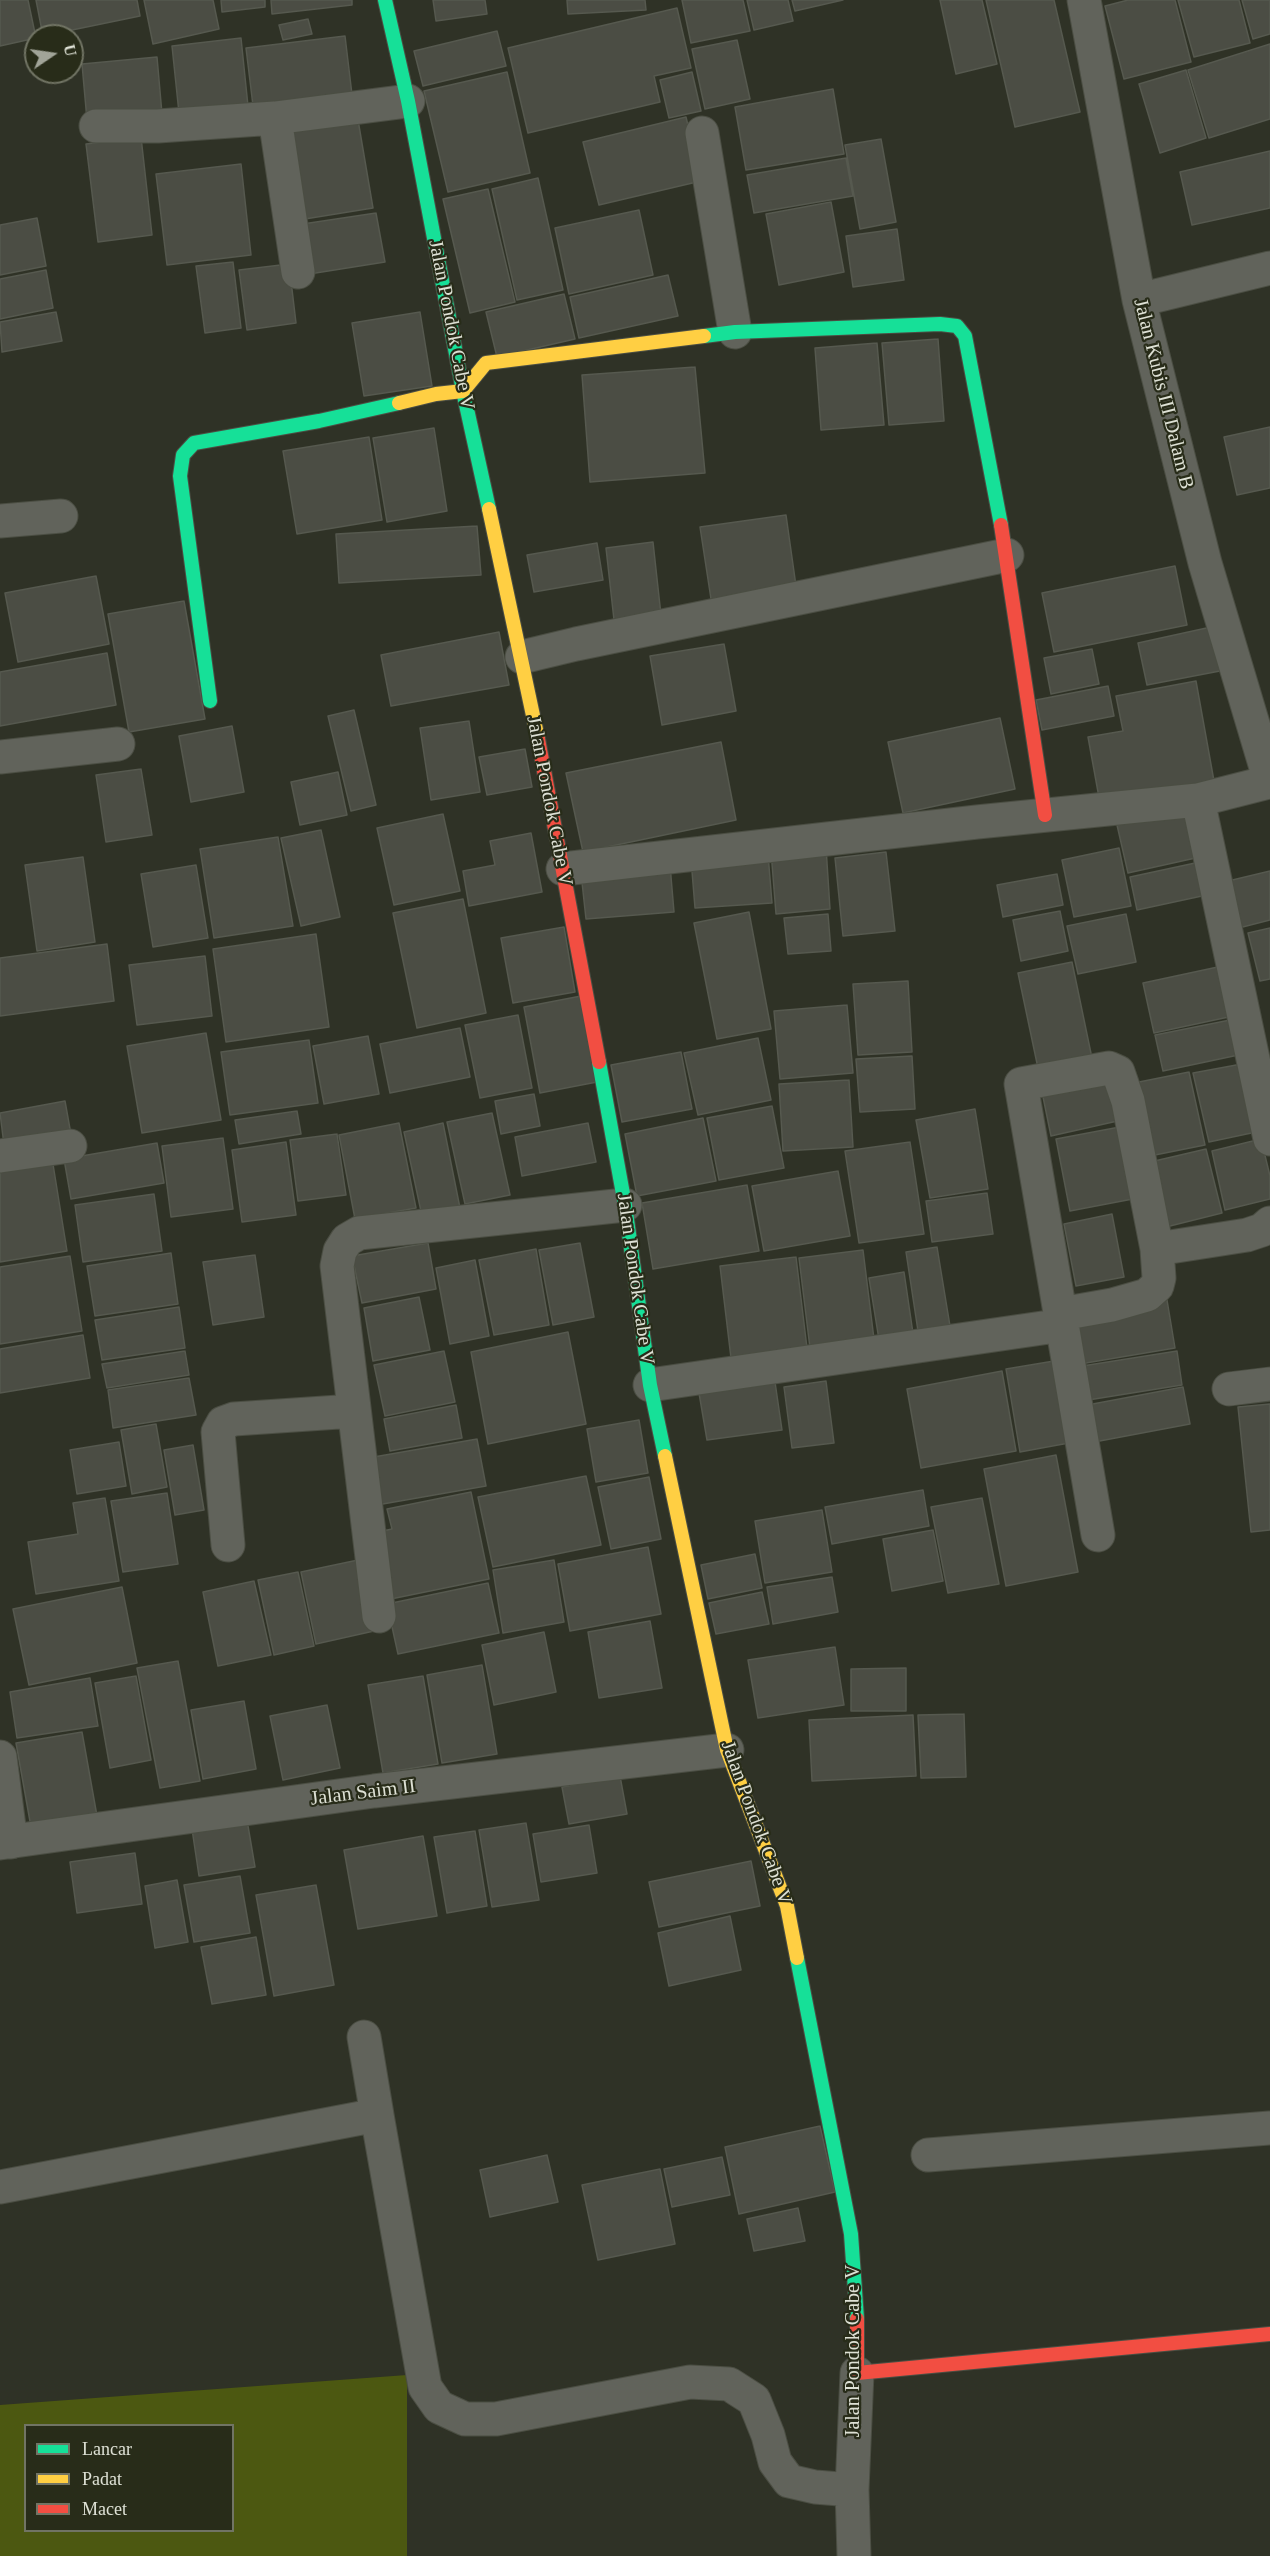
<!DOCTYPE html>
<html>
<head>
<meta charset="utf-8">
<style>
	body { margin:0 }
	#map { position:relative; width:1270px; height:2556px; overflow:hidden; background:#2f3226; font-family:Georgia,serif }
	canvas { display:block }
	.legend { position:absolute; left:24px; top:2424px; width:210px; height:108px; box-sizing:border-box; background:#282c19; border:2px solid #717464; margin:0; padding:8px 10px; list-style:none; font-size:18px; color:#dee1d5 }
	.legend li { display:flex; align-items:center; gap:12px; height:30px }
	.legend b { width:30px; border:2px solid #717464 }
	.north { position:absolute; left:24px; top:24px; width:60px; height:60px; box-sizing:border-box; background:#282c19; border:2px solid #717464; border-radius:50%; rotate:77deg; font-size:16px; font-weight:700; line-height:24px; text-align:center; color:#dee1d5 }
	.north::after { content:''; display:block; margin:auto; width:21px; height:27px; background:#a1a498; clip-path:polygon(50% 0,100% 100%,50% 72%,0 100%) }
</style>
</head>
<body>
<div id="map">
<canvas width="1270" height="2556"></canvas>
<ul class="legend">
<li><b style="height:8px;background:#16e098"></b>Lancar</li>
<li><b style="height:8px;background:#ffcf43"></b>Padat</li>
<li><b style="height:8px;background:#f24e42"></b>Macet</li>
</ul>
<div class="north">U</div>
</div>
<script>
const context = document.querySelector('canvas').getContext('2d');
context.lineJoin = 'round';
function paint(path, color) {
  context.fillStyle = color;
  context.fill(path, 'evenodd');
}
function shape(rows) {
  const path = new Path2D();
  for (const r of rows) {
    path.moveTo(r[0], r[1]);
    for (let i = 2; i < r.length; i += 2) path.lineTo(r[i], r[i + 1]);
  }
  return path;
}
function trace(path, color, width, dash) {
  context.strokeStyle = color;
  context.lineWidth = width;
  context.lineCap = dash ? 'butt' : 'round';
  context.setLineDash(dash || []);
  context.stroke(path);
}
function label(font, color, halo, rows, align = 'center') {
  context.font = font + ' Georgia,serif';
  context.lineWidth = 4.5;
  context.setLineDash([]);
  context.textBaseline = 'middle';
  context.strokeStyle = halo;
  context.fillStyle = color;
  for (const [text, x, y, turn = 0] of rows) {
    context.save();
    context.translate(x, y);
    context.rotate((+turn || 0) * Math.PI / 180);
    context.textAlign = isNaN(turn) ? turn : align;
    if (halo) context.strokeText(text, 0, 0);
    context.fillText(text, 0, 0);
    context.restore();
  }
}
paint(shape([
	[407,2375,407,2556,0,2556,0,2405],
	[26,2426,232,2426,232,2530,26,2530]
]), '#4c5811');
const building = shape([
	[0,0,28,0,36,38,0,46,0,0],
	[36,0,137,0,140,16,43,36,36,0],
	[144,0,213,0,219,29,153,44,144,0],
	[221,0,265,0,265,7,222,12,221,0],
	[271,0,352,0,352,5,272,14,271,0],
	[433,0,485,0,487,14,436,21,433,0],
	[567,0,645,0,646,10,568,14,567,0],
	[682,0,743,0,750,31,691,43,682,0],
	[747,0,788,0,793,21,754,30,747,0],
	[792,0,843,0,795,11,792,0],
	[940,0,982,0,997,64,956,74,940,0],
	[986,0,1054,0,1080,112,1015,127,986,0],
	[1128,0,1175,0,1191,62,1124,79,1105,6,1128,0],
	[1178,0,1239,0,1250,43,1194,57,1178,0],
	[1242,0,1270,0,1270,34,1253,39,1242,0],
	[677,8,691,68,654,76,660,102,528,133,508,48,677,8],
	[308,19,312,34,283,40,279,25,308,19],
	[497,31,506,66,423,86,414,51,497,31],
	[345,36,353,103,254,114,246,48,345,36],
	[241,38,248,106,179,113,172,46,241,38],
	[737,40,750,99,705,109,692,49,737,40],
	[1270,44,1270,119,1209,138,1188,70,1270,44],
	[157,57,162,114,87,120,82,64,157,57],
	[1186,70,1206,138,1160,153,1139,84,1186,70],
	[507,72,530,173,448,192,424,91,507,72],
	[692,72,701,111,669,118,660,80,692,72],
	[833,89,844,154,746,170,735,107,833,89],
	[357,114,373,208,305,219,290,125,357,114],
	[686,117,701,181,599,205,583,142,686,117],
	[141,137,152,235,98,242,86,144,141,137],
	[881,139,896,222,860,229,845,145,881,139],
	[1270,151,1270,208,1192,225,1180,172,1270,151],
	[846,158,853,196,754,213,747,175,846,158],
	[241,164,251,255,167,265,156,174,241,164],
	[538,178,563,290,517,300,492,189,538,178],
	[488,189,515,302,470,313,443,199,488,189],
	[831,202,844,272,779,285,766,214,831,202],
	[639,210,653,275,569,294,555,228,639,210],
	[376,213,385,262,303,275,296,225,376,213],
	[37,218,46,266,0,275,0,225,37,218],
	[897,229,904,280,853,287,846,236,897,229],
	[233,262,241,328,205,333,196,266,233,262],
	[289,264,296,323,247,330,239,270,289,264],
	[46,270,53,308,0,319,0,279,46,270],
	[668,275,678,316,579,338,570,297,668,275],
	[564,294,575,339,497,357,486,312,564,294],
	[56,312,62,341,2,352,0,322,56,312],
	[420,312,432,386,364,396,352,323,420,312],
	[938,339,944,421,889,425,882,343,938,339],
	[877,343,884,425,821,430,815,348,877,343],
	[695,367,705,473,590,482,582,375,695,367],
	[1270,427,1270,488,1237,495,1224,437,1270,427],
	[434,428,447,511,387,522,373,438,434,428],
	[369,437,382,520,297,534,283,451,369,437],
	[786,515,796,586,711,599,700,527,786,515],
	[477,526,481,575,339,583,336,534,477,526],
	[653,542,661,615,614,620,606,548,653,542],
	[597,543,603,580,534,592,527,555,597,543],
	[1175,566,1187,625,1054,652,1042,593,1175,566],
	[96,576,109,644,18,662,5,593,96,576],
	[184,601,205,719,129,732,108,614,184,601],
	[1211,627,1220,671,1147,685,1138,643,1211,627],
	[499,632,509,685,391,706,381,655,499,632],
	[724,644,736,711,662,725,650,656,724,644],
	[1092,649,1099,684,1051,694,1044,658,1092,649],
	[107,653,116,705,0,726,0,672,107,653],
	[1196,681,1214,781,1100,803,1088,737,1123,731,1116,696,1196,681],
	[1108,686,1114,716,1042,730,1036,700,1108,686],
	[354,710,376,805,351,811,328,716,354,710],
	[1000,718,1015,789,903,813,888,742,1000,718],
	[469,721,480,792,431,800,420,728,469,721],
	[232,726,244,792,191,802,179,736,232,726],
	[721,742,736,820,583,852,566,773,721,742],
	[525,749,532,787,487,795,479,757,525,749],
	[141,769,152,835,106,842,96,775,141,769],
	[338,772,347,815,300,825,291,782,338,772],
	[1198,807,1209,855,1128,873,1117,825,1198,807],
	[443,814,460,891,394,905,377,828,443,814],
	[321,830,340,917,301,926,281,838,321,830],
	[531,833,542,892,469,906,463,871,495,865,490,841,531,833],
	[278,837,293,926,214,938,200,849,278,837],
	[826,847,830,909,776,914,771,851,826,847],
	[1119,848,1131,906,1074,917,1062,860,1119,848],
	[886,852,895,931,843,936,835,858,886,852],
	[768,854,772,903,695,908,691,859,768,854],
	[83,857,95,942,37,951,25,865,83,857],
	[1195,863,1202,896,1137,910,1130,877,1195,863],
	[196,865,208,938,153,947,141,874,196,865],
	[670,865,674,912,586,919,581,873,670,865],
	[1270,871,1270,920,1235,929,1224,882,1270,871],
	[1057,874,1063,905,1003,917,997,885,1057,874],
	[463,899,486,1013,417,1028,393,913,463,899],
	[1060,911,1068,951,1021,961,1013,920,1060,911],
	[749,912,771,1029,717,1039,694,923,749,912],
	[828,914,831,951,788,954,784,918,828,914],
	[1126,914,1136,962,1078,974,1067,926,1126,914],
	[564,927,575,992,513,1003,501,938,564,927],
	[1270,928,1270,979,1260,981,1248,933,1270,928],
	[316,934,329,1027,226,1042,213,949,316,934],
	[107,944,114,1001,0,1016,0,958,107,944],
	[205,956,212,1016,137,1025,129,965,205,956],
	[1072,962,1093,1063,1039,1073,1018,973,1072,962],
	[1227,965,1238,1015,1154,1033,1143,983,1227,965],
	[908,981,912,1052,858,1055,853,984,908,981],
	[581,996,597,1082,540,1093,524,1007,581,996],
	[847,1005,853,1073,780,1079,774,1011,847,1005],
	[518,1015,532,1088,480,1098,465,1025,518,1015],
	[1240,1018,1248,1053,1163,1071,1155,1035,1240,1018],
	[460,1028,470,1077,390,1093,380,1044,460,1028],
	[206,1033,221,1120,142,1133,127,1046,206,1033],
	[368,1036,379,1094,324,1104,313,1046,368,1036],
	[758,1038,771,1100,698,1115,684,1053,758,1038],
	[309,1040,318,1103,230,1115,221,1052,309,1040],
	[681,1052,692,1109,622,1122,611,1065,681,1052],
	[912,1056,915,1109,860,1112,856,1059,912,1056],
	[1247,1063,1261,1131,1209,1142,1193,1073,1247,1063],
	[1189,1072,1205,1145,1145,1157,1129,1084,1189,1072],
	[1112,1076,1122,1120,1051,1136,1042,1092,1112,1076],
	[849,1080,853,1147,783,1151,779,1084,849,1080],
	[534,1094,540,1126,501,1134,495,1101,534,1094],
	[65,1101,72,1140,5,1153,0,1113,65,1101],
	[772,1106,784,1168,719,1180,707,1118,772,1106],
	[975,1109,988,1189,930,1198,916,1120,975,1109],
	[297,1111,301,1134,239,1144,235,1120,297,1111],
	[492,1113,510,1195,465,1204,447,1122,492,1113],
	[703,1118,716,1181,637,1196,625,1134,703,1118],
	[399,1123,416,1208,355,1219,339,1135,399,1123],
	[443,1123,460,1208,422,1216,404,1132,443,1123],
	[588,1123,596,1162,522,1176,515,1137,588,1123],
	[1125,1126,1138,1198,1070,1211,1056,1139,1125,1126],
	[337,1134,346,1195,298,1201,290,1140,337,1134],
	[223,1138,233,1209,171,1217,162,1146,223,1138],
	[1261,1139,1270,1176,1270,1199,1225,1210,1212,1151,1261,1139],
	[286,1142,296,1215,242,1222,232,1150,286,1142],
	[910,1142,924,1234,859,1243,845,1151,910,1142],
	[157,1143,164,1183,71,1199,64,1159,157,1143],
	[1206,1149,1222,1213,1162,1228,1146,1163,1206,1149],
	[52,1158,67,1251,0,1262,0,1166,52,1158],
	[838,1171,850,1236,764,1251,752,1186,838,1171],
	[747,1185,759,1251,653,1269,642,1203,747,1185],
	[987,1193,993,1234,932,1242,926,1201,987,1193],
	[154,1194,162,1251,83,1262,75,1205,154,1194],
	[1112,1214,1124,1277,1076,1286,1064,1224,1112,1214],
	[428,1243,436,1289,362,1303,352,1256,428,1243],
	[580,1243,594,1317,553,1325,539,1250,580,1243],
	[937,1247,950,1326,918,1331,906,1252,937,1247],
	[536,1249,549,1325,494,1335,479,1260,536,1249],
	[863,1250,874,1339,810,1348,799,1258,863,1250],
	[171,1253,178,1304,95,1316,87,1266,171,1253],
	[255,1255,264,1317,213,1325,203,1262,255,1255],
	[70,1256,82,1331,0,1344,0,1267,70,1256],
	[796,1257,807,1348,731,1358,720,1266,796,1257],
	[475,1260,489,1336,450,1344,436,1268,475,1260],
	[904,1272,914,1340,880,1346,869,1278,904,1272],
	[419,1297,430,1350,373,1361,364,1308,419,1297],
	[1167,1300,1175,1348,1074,1365,1066,1316,1167,1300],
	[179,1307,185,1348,102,1360,95,1320,179,1307],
	[568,1332,586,1424,488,1444,471,1352,568,1332],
	[83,1335,90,1378,0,1393,0,1349,83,1335],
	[185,1351,189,1375,107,1388,102,1364,185,1351],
	[444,1351,455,1402,385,1416,374,1365,444,1351],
	[1177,1351,1182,1385,1082,1401,1076,1367,1177,1351],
	[1054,1361,1069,1443,1020,1452,1006,1369,1054,1361],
	[1002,1371,1016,1451,921,1468,907,1389,1002,1371],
	[189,1378,196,1415,113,1428,108,1390,189,1378],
	[826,1381,834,1443,792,1448,784,1387,826,1381],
	[775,1382,782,1430,707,1440,699,1393,775,1382],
	[1183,1387,1190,1424,1089,1443,1082,1406,1183,1387],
	[1270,1404,1270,1530,1251,1532,1238,1407,1270,1404],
	[456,1405,462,1438,390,1451,384,1419,456,1405],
	[639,1420,648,1473,596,1482,587,1429,639,1420],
	[156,1424,167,1487,132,1494,121,1430,156,1424],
	[477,1439,486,1486,377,1505,368,1458,477,1439],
	[119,1442,126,1486,77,1494,70,1450,119,1442],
	[193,1445,204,1510,175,1515,164,1450,193,1445],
	[1056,1455,1078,1572,1006,1586,984,1469,1056,1455],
	[586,1476,601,1545,493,1567,478,1497,586,1476],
	[649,1477,661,1539,611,1549,598,1487,649,1477],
	[923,1490,929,1526,832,1544,825,1507,923,1490],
	[471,1492,489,1579,386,1600,373,1533,392,1529,387,1509,471,1492],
	[167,1493,178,1564,123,1572,111,1501,167,1493],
	[105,1498,119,1581,36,1594,28,1542,78,1534,73,1503,105,1498],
	[982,1498,999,1584,948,1593,931,1507,982,1498],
	[822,1510,832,1572,765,1583,755,1521,822,1510],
	[933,1530,943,1581,892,1591,883,1539,933,1530],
	[648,1547,661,1614,570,1631,558,1564,648,1547],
	[755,1554,762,1588,708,1599,701,1565,755,1554],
	[358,1560,374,1631,316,1644,301,1572,358,1560],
	[554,1560,564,1622,503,1633,493,1570,554,1560],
	[298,1572,314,1646,274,1655,258,1580,298,1572],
	[832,1577,838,1612,773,1624,767,1587,832,1577],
	[254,1581,271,1655,218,1666,203,1592,254,1581],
	[488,1583,499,1633,398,1654,387,1604,488,1583],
	[122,1587,137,1663,29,1685,13,1609,122,1587],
	[762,1592,769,1624,716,1634,709,1603,762,1592],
	[650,1621,662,1688,599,1698,588,1632,650,1621],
	[544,1632,556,1692,494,1705,482,1645,544,1632],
	[835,1647,844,1705,758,1718,748,1660,835,1647],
	[178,1661,200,1781,160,1788,137,1668,178,1661],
	[482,1665,497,1754,442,1763,427,1675,482,1665],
	[906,1668,906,1711,851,1711,851,1669,906,1668],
	[136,1676,151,1760,110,1768,95,1683,136,1676],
	[423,1676,438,1764,383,1773,368,1685,423,1676],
	[90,1678,98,1726,17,1738,10,1692,90,1678],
	[244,1701,256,1769,203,1779,191,1710,244,1701],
	[327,1705,340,1768,283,1780,270,1716,327,1705],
	[964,1714,966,1777,921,1778,918,1715,964,1714],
	[913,1715,916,1776,812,1781,809,1720,913,1715],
	[82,1732,97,1816,31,1827,16,1743,82,1732],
	[620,1776,627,1814,569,1824,562,1787,620,1776],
	[247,1820,255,1867,199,1876,192,1829,247,1820],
	[526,1823,539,1900,492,1907,479,1830,526,1823],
	[589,1825,597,1873,541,1882,533,1834,589,1825],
	[475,1831,487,1906,447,1913,434,1837,475,1831],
	[423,1836,437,1916,358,1929,344,1850,423,1836],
	[135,1853,142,1904,77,1913,70,1862,135,1853],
	[751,1861,760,1906,659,1927,649,1882,751,1861],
	[240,1876,250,1933,194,1942,184,1885,240,1876],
	[177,1880,188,1942,155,1948,145,1886,177,1880],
	[316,1885,334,1985,274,1996,256,1895,316,1885],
	[730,1916,741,1970,669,1986,658,1933,730,1916],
	[256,1937,266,1995,212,2004,201,1947,256,1937],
	[820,2126,835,2192,739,2214,725,2147,820,2126],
	[547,2155,558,2202,490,2217,480,2170,547,2155],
	[722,2157,730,2195,672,2207,664,2169,722,2157],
	[660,2169,675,2244,598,2260,582,2185,660,2169],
	[798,2208,805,2241,754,2251,747,2219,798,2208]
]);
paint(building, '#4b4d44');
trace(building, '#56594f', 1.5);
const street = shape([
	[1084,0,1139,300,1205,563,1270,781],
	[275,118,298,272],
	[96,126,158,126,275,118,408,101],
	[702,133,735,332],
	[1139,300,1270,268],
	[0,521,61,516],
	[522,657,576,644,1007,555],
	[0,757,118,744],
	[1198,800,1270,1139],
	[563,869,977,822,1198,800,1269,782],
	[0,1156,70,1146],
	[1061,1314,1112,1305,1147,1295,1157,1286,1159,1278,1157,1249],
	[650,1385,1063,1325],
	[1229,1389,1270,1384],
	[1098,1535,1021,1084,1109,1068,1118,1072,1128,1101,1157,1249,1247,1235,1262,1230,1270,1223],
	[228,1545,218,1432,223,1423,234,1419,354,1411],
	[379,1616,337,1266,340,1251,347,1240,359,1233,625,1205],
	[0,1757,11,1842],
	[0,1843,374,1791,727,1750],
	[364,2037,377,2115],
	[928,2155,1270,2128],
	[0,2187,377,2115,425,2387,439,2407,465,2419,496,2419,690,2382,729,2384,754,2400,768,2435,775,2462,789,2481,815,2487,852,2490],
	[854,2556,852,2490,857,2373]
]);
const fast = shape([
	[385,0,408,101,463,391,489,509],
	[704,336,735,332,940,324,957,326,965,336,1001,525],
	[210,701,180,476,183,455,194,443,319,421,399,403],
	[599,1062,625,1205,650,1385,665,1456],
	[797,1958,851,2234,857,2319]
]);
const slow = shape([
	[399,403,436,394,463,391,486,363,704,336],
	[489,509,538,739],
	[665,1456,727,1750,787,1906,797,1958]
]);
const jam = shape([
	[1001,525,1045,815],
	[538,739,599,1062],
	[857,2319,857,2373,1270,2334]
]);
trace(street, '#4b4e43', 35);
trace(fast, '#4b4e43', 16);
trace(slow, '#4b4e43', 16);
trace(jam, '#4b4e43', 16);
trace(street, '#61635b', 33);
trace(fast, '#16e098', 14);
trace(slow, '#ffcf43', 14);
trace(jam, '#f24e42', 14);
label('20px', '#dee1d5', '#282c19', [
	["Jalan Pondok Cabe V",451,325,79],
	["Jalan Kubis III Dalam B",1163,394,76],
	["Jalan Pondok Cabe V",549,801,79],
	["Jalan Pondok Cabe V",635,1279,82],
	["Jalan Saim II",363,1793,-7],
	["Jalan Pondok Cabe V",756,1823,70],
	["Jalan Pondok Cabe V",854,2351,-90]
]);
</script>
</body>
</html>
